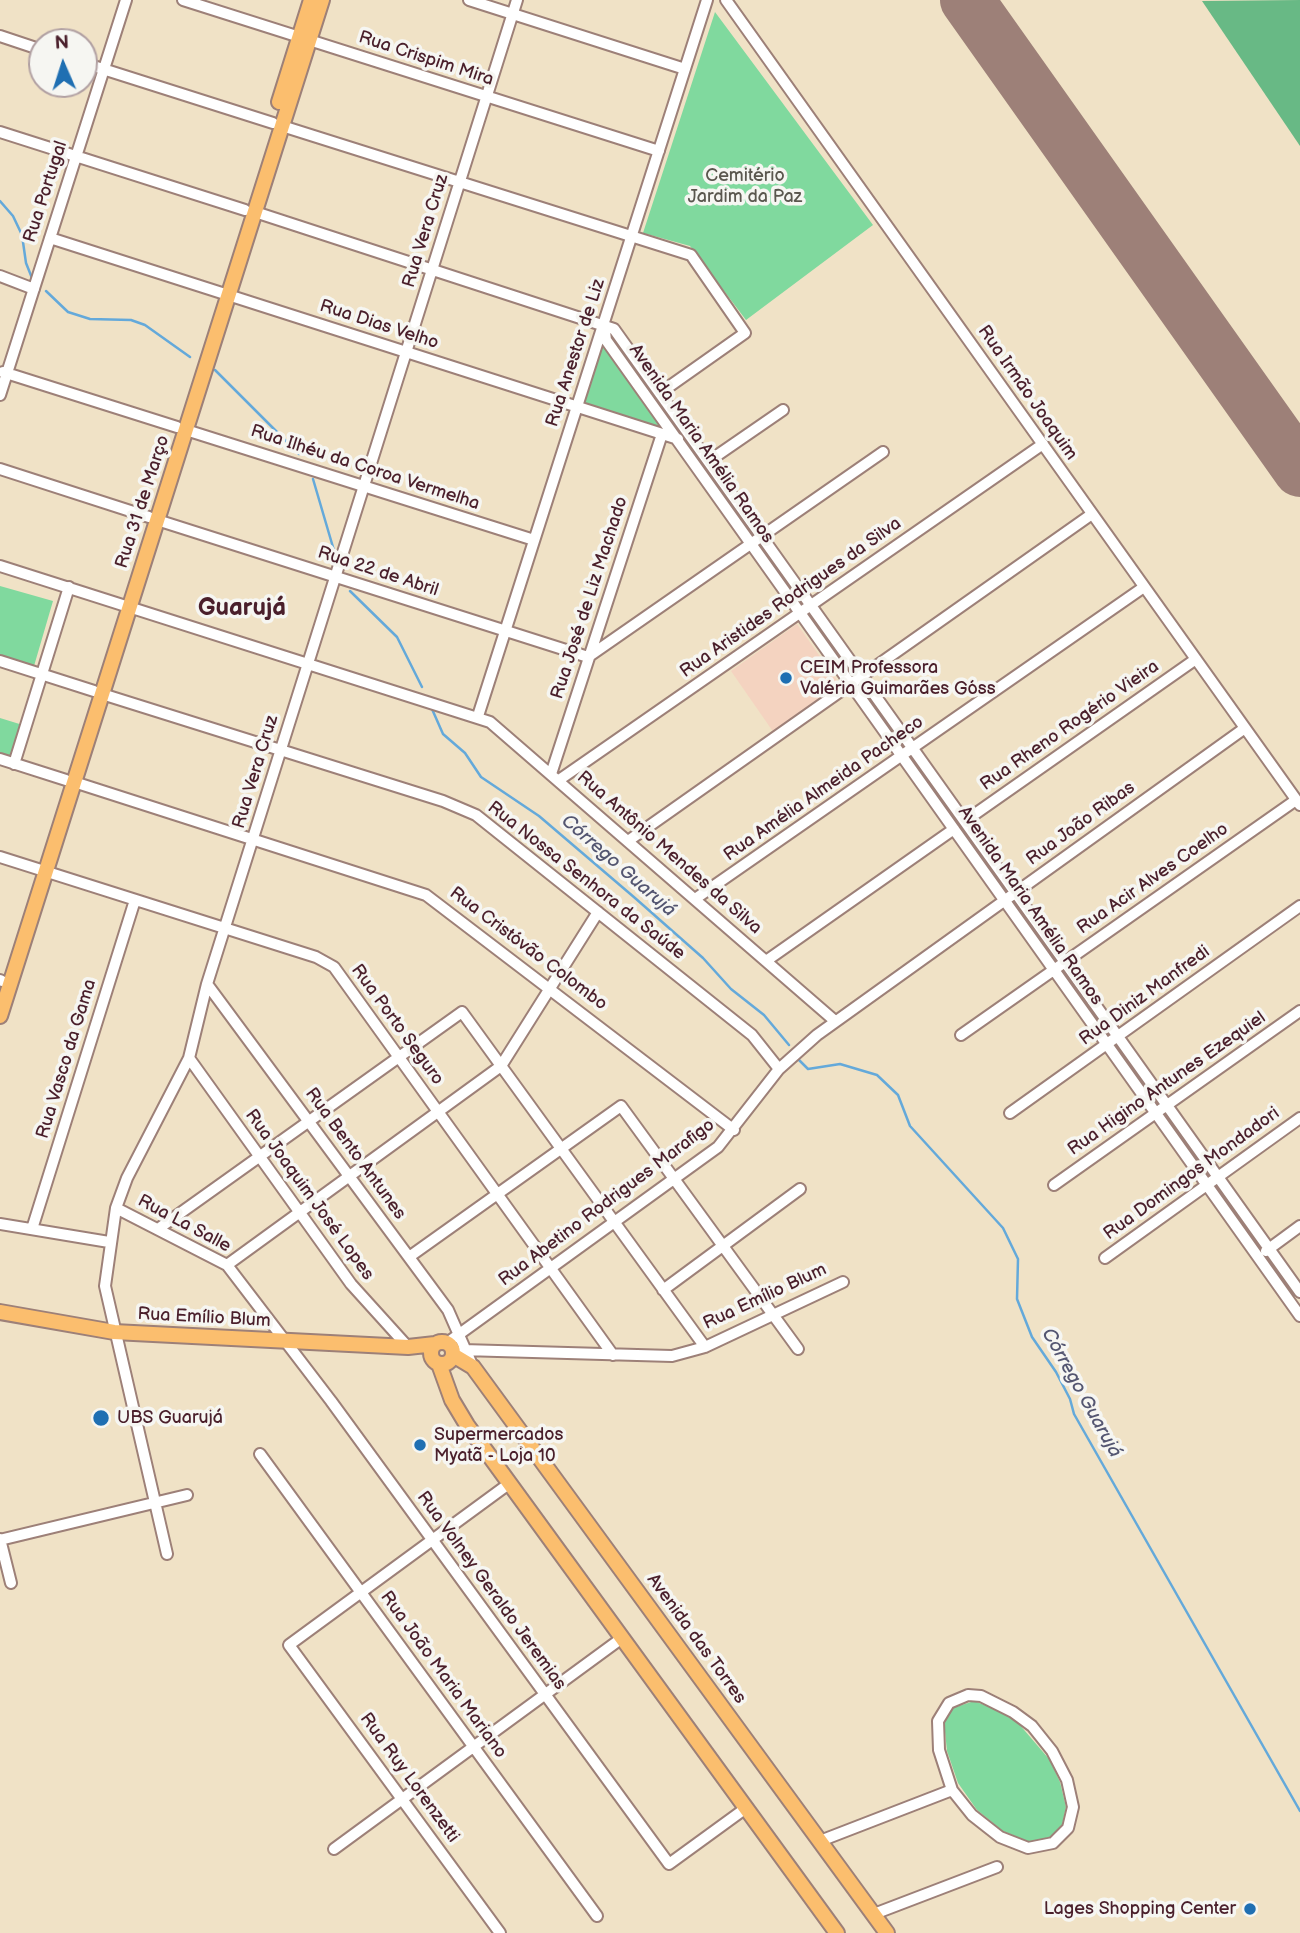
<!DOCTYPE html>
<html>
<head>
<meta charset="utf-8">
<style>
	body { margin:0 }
	#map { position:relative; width:1300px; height:1933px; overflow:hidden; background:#f0e2c6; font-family:"Balsamiq Sans",sans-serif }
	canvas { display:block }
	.north { position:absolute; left:28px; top:28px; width:70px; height:70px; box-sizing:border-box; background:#f6f6f2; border:2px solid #b1a0a2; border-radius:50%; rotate:357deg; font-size:19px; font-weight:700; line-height:28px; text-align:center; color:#4a1f2b }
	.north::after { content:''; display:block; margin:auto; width:24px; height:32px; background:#1f6fb2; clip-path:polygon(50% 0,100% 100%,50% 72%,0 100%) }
</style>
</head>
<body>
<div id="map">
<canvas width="1300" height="1933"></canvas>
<div class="north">N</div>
</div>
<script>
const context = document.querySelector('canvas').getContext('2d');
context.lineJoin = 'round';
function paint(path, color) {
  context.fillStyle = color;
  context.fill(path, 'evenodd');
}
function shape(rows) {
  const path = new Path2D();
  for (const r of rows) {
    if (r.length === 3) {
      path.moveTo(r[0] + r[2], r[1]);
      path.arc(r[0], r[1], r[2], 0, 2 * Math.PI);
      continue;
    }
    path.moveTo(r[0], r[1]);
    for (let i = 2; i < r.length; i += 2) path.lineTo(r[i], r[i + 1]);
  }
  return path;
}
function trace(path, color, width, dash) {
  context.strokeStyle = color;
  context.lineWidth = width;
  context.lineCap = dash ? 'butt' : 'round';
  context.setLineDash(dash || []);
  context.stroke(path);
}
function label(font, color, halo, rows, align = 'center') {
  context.font = font + ' "Balsamiq Sans",sans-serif';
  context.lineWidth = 7;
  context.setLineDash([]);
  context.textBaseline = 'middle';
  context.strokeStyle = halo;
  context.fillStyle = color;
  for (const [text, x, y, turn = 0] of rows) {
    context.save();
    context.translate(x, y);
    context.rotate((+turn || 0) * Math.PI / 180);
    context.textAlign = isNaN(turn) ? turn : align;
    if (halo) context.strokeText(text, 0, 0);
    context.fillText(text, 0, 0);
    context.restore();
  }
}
paint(shape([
	[797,624,841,686,774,733,731,671]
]), '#f4d3c0');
paint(shape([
	[715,12,873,225,746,320,690,246,643,233],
	[604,323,606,340,676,438,577,407],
	[0,586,53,601,34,666,0,656],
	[0,718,26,726,14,764,0,759],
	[974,1701,1000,1711,1019,1724,1049,1759,1060,1782,1066,1807,1062,1825,1050,1837,1029,1842,1003,1831,977,1810,958,1783,947,1751,944,1722,953,1708]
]), '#80d99e');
paint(shape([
	[1300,0,1300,146,1202,1]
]), '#68b985');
trace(shape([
	[0,201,13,216,22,235,26,263,32,278],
	[46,291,68,312,90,319,131,320,145,325,190,357],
	[215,370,299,454],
	[313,479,335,554],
	[350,591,397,637,422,687],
	[432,709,443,734,465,753,481,777,539,816,635,898,703,958,731,989,764,1015,789,1045],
	[799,1060,808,1069,840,1064,877,1075,898,1095,910,1126,1003,1228,1018,1259,1017,1299,1032,1337,1056,1372,1070,1399,1074,1414,1300,1811]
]), '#64a9da', 2.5);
trace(shape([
	[967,0,1300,470]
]), '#9d8078', 54);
const minor = shape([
	[183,0,659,151],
	[469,0,685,69],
	[726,0,1300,805],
	[0,36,42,50],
	[84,63,273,123],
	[282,126,691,255,745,333,660,393],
	[0,132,245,210],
	[255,212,614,329,1300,1292],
	[50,238,678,439],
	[0,276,34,289],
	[604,323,606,340,1300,1316],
	[3,372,177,427],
	[0,395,126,0],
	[186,430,534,540],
	[709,461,783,410],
	[0,469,149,517],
	[157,520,588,657,883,452],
	[0,566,490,722,835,1021],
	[0,661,94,691],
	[102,694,443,801,476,815,752,1035,779,1069],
	[478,716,707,0],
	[0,759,66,780],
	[14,764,69,587],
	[551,774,662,434],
	[559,780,1043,444],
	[74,782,426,895,734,1130],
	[965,821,1196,659],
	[628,841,1092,514],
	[0,857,316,957,334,967,613,1355],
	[695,899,1144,587],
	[766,961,954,829],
	[0,980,2,981],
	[207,984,448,1310,473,1367],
	[961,1035,1296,800],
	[189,1058,351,1284,408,1347],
	[1010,1113,1300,906],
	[1054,1185,1300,1011],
	[116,1208,227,1265,331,1401,669,1864,746,1808],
	[0,1224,109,1242],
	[32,1229,135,900],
	[158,1229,462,1012,705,1347],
	[1266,1251,1300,1226],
	[409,1257,621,1106,798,1349],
	[1105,1258,1300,1118],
	[227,1265,501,1066,598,912],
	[663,1290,800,1189],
	[447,1343,718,1147,779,1069,817,1035,1245,728],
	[463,1350,672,1356,705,1347,843,1282],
	[260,1454,597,1916],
	[0,1539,11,1583],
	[0,1540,187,1495],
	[167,1554,105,1286,116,1208,127,1178,189,1058,207,984,517,0],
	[968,1695,981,1696,1013,1712,1032,1726,1052,1751,1067,1780,1073,1807,1068,1828,1053,1843,1028,1848,1000,1837,972,1815,952,1790,939,1750,938,1721,949,1703,968,1695],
	[820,1841,952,1790],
	[334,1849,622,1638],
	[874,1914,997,1867],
	[500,1933,289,1645,510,1483]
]);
const major = shape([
	[279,102,311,0],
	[0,1016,322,0],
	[0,1312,114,1332,408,1347,435,1344],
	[442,1353,11],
	[453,1355,473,1367,887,1933],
	[439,1364,452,1400,467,1425,837,1933]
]);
trace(minor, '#9d8078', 14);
trace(major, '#9d8078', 18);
trace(minor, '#fff', 10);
trace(major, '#fbbe6e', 14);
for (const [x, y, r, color] of [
	[786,678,7,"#1f6fb2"],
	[101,1418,9,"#1f6fb2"],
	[420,1445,7,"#1f6fb2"],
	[1250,1909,7,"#1f6fb2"]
]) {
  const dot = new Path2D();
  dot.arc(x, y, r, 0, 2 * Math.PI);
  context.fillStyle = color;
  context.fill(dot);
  trace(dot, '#f6f6f2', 2.5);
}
label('18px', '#4a1f2b', '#f6f6f2', [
	["Rua Crispim Mira",426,59,18],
	["Rua Portugal",46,192,-72],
	["Rua Vera Cruz",426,231,-73],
	["Rua Dias Velho",379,325,18],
	["Rua Anestor de Liz",576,353,-72],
	["Rua Irmão Joaquim",1027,393,55],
	["Avenida Maria Amélia Ramos",701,444,55],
	["Rua Ilhéu da Coroa Vermelha",365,468,18],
	["Rua 31 de Março",143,502,-72],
	["Rua 22 de Abril",378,572,18],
	["Rua José de Liz Machado",590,598,-72],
	["Rua Aristides Rodrigues da Silva",791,598,-35],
	["Rua Rheno Rogério Vieira",1070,726,-35],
	["Rua Vera Cruz",256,772,-73],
	["Rua Amélia Almeida Pacheco",824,789,-35],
	["Rua João Ribas",1081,824,-36],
	["Rua Antônio Mendes da Silva",669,853,41],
	["Rua Acir Alves Coelho",1153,879,-35],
	["Rua Nossa Senhora da Saúde",586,881,38],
	["Avenida Maria Amélia Ramos",1030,906,55],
	["Rua Cristóvão Colombo",528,949,37],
	["Rua Diniz Manfredi",1145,996,-36],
	["Rua Porto Seguro",397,1025,54],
	["Rua Vasco da Gama",67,1059,-73],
	["Rua Higino Antunes Ezequiel",1167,1084,-35],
	["Rua Bento Antunes",355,1154,54],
	["Rua Domingos Mondadori",1192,1174,-36],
	["Rua Joaquim José Lopes",309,1195,54],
	["Rua Abetino Rodrigues Marafigo",607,1203,-37],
	["Rua La Salle",184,1224,28],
	["Rua Emílio Blum",765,1297,-25],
	["Rua Emílio Blum",204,1318,3],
	["Rua Volney Geraldo Jeremias",491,1591,54],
	["Avenida das Torres",696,1639,54],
	["Rua João Maria Mariano",443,1675,54],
	["Rua Ruy Lorenzetti",409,1778,54]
]);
label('18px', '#5a574e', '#f6f6f2', [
	["Cemitério",745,176],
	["Jardim da Paz",745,197]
]);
label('18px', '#4a1f2b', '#f6f6f2', [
	["CEIM Professora",800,668],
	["Valéria Guimarães Góss",800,689],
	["UBS Guarujá",117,1418],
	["Supermercados",434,1435],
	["Myatã - Loja 10",434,1456],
	["Lages Shopping Center",1236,1909,"right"]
], 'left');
label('italic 19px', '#545671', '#f6f6f2', [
	["Córrego Guarujá",618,866,41],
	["Córrego Guarujá",1081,1393,61]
]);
label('bold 24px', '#4a1f2b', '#f6f6f2', [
	["Guarujá",242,609]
]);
</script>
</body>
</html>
